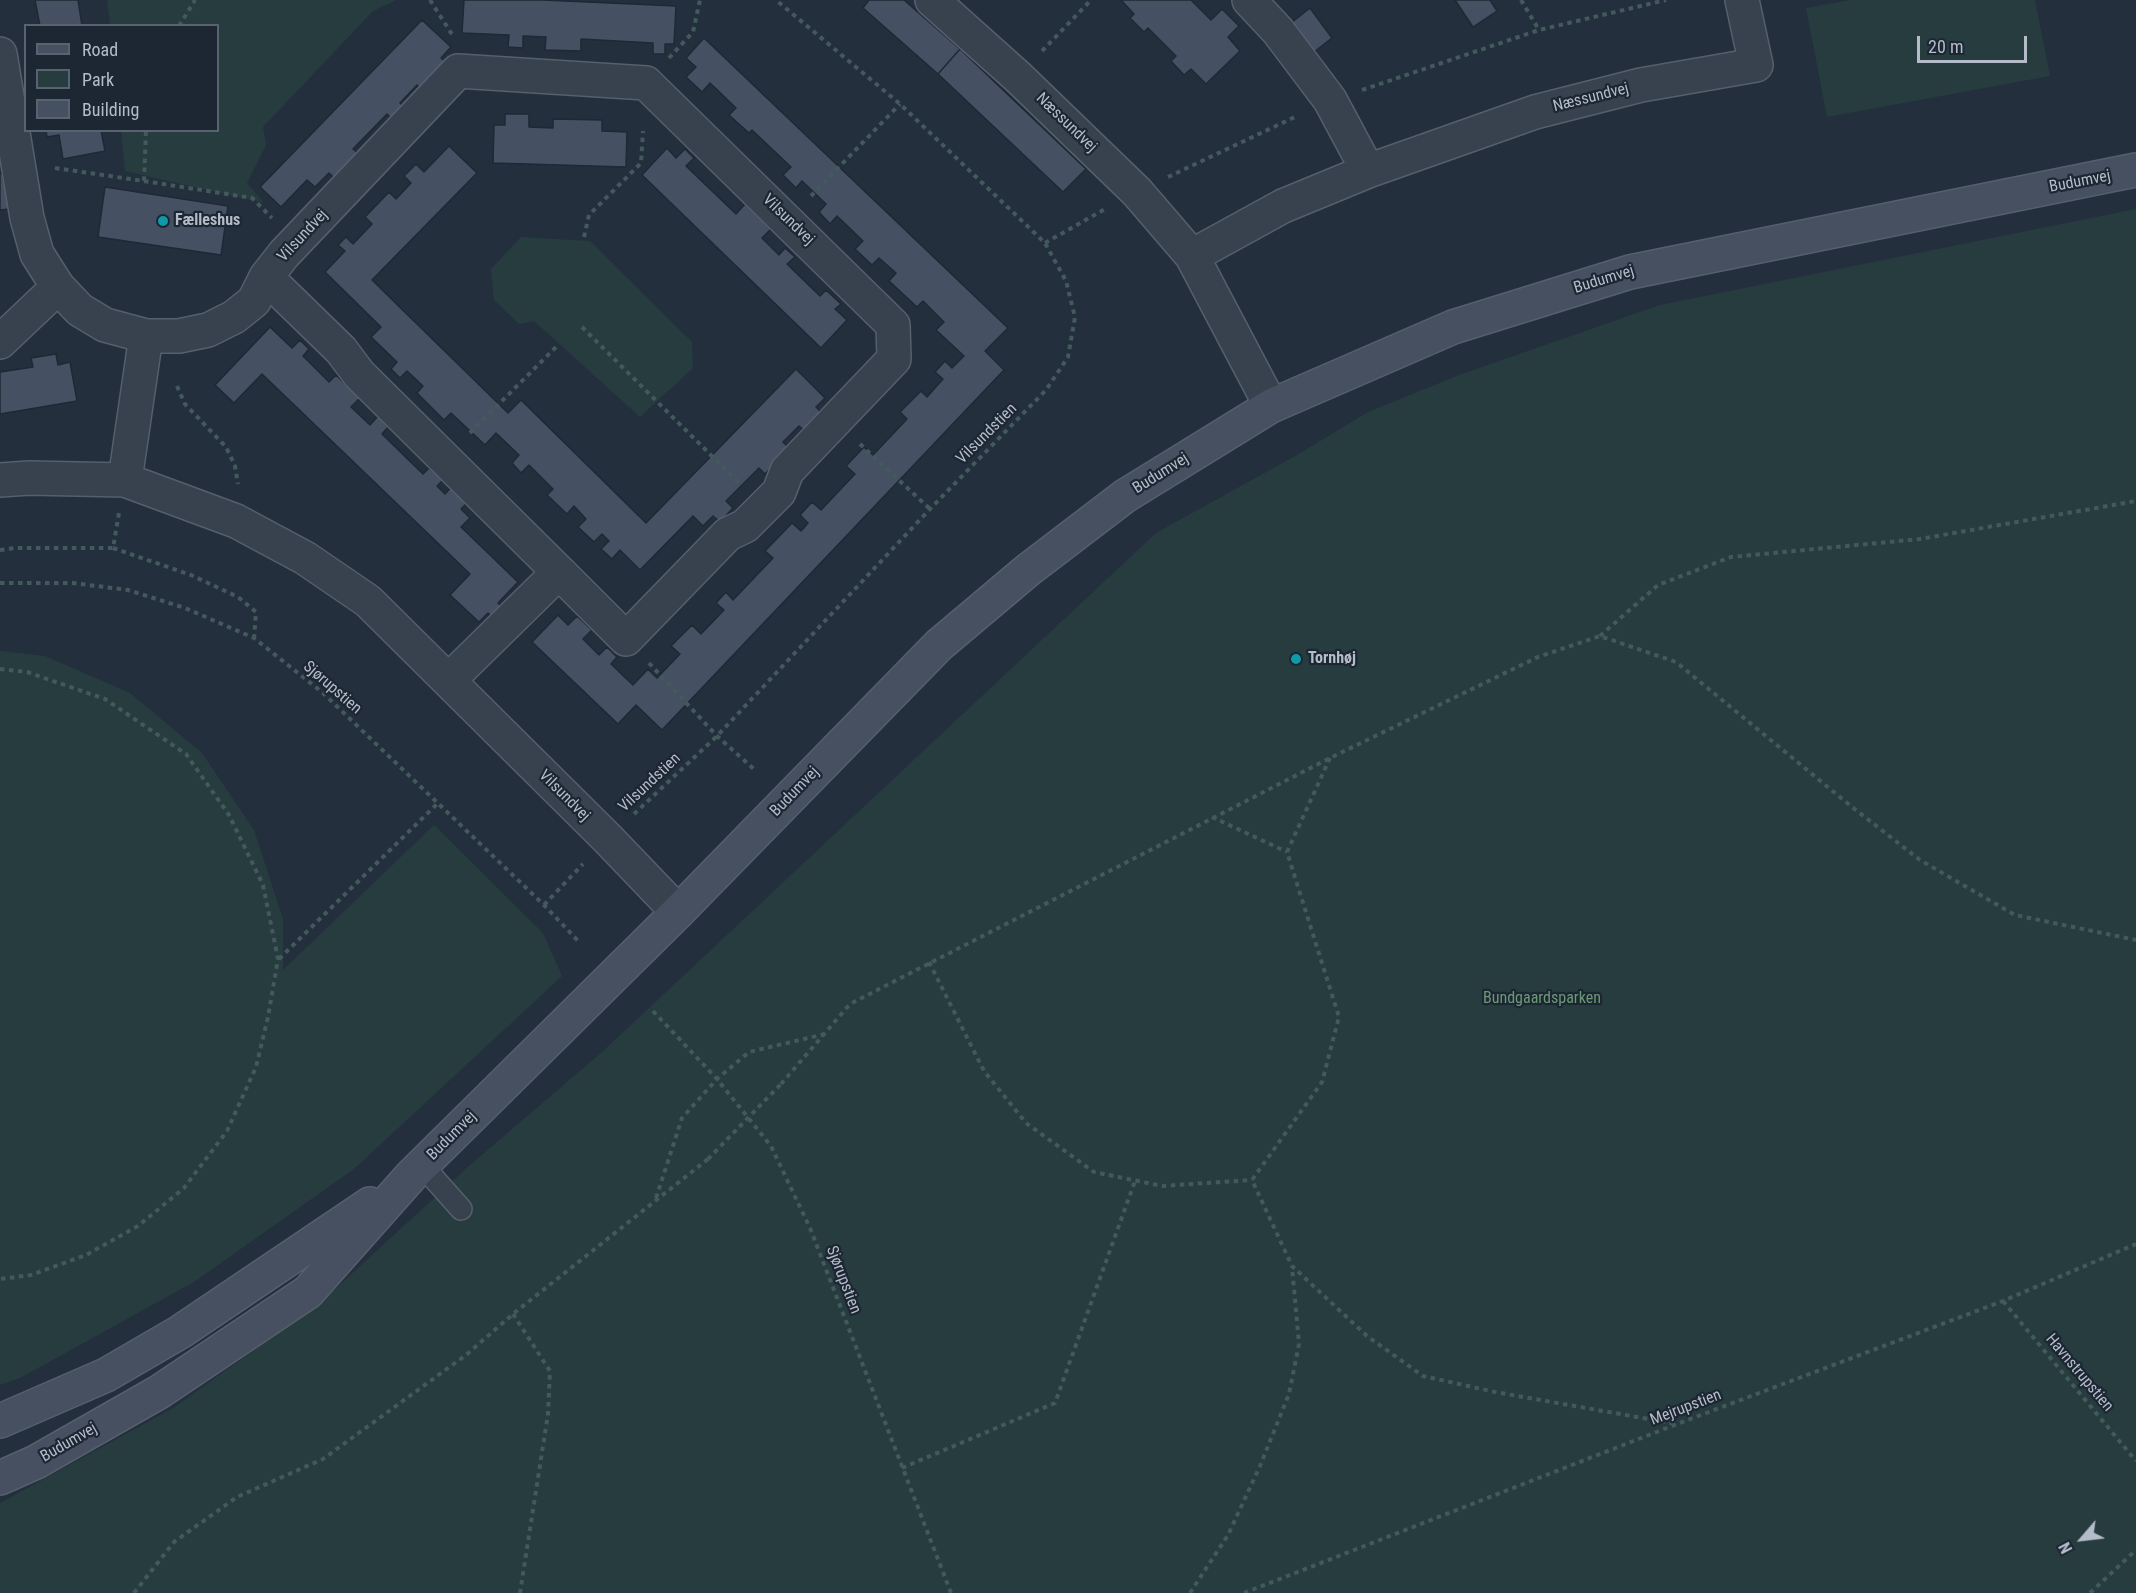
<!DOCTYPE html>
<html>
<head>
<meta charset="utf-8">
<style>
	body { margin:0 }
	#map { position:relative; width:2136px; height:1593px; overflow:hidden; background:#242f3e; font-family:"Roboto Condensed",sans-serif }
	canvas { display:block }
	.legend { position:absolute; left:24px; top:24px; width:195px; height:108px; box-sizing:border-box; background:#1d2633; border:2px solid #59626f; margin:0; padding:8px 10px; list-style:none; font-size:18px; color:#b4bcc9 }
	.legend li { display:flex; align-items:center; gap:12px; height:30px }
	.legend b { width:30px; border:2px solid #59626f }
	.north { position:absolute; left:2052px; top:1509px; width:60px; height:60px; -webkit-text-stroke:4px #1d2633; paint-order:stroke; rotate:242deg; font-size:16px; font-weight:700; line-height:24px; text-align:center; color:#b4bcc9 }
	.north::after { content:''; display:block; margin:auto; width:21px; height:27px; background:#b4bcc9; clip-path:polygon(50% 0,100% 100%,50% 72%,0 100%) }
	.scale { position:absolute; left:1917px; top:36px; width:110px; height:27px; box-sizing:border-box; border:3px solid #b4bcc9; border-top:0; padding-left:8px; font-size:18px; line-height:21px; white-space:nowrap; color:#b4bcc9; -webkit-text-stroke:4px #1d2633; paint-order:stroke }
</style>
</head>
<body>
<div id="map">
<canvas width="2136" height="1593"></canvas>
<ul class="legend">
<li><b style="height:8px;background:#465061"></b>Road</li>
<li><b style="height:16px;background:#263c3f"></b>Park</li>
<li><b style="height:16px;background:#455162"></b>Building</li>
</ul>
<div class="north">N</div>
<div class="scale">20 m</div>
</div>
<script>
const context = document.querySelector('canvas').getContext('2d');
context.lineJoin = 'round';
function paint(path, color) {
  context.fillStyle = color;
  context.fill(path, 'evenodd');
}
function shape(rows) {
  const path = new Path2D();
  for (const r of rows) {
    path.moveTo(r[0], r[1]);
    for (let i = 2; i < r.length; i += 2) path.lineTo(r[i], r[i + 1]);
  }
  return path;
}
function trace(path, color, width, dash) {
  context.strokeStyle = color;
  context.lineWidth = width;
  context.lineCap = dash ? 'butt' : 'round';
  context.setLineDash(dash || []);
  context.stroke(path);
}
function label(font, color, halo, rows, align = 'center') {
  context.font = font + ' "Roboto Condensed",sans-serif';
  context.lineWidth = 4.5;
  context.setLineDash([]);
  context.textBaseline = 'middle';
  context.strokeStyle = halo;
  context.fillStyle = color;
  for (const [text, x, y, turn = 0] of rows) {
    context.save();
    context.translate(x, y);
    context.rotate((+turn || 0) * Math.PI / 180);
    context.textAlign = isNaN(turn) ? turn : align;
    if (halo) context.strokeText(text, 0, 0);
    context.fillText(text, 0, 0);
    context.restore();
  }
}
paint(shape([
	[107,0,396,0,373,11,263,127,266,145,247,183,264,203,125,171,121,131,218,130,218,26,110,25],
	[1851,0,2035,0,2050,76,1827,117,1806,8],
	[2136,209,2136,1593,0,1593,0,1503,173,1408,321,1302,470,1165,601,1053,1156,533,1297,455,1368,412,1459,375,1660,305],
	[521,237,590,241,692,342,693,368,640,417,534,321,519,324,494,300,491,269],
	[0,651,45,656,130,693,202,753,254,830,283,919,283,970,434,825,543,933,562,976,354,1169,194,1282,20,1378,0,1385]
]), '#263c3f');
const building = shape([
	[35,0,78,0,82,26,40,26,35,0],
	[464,0,543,0,676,6,674,44,665,44,665,54,653,54,653,43,581,39,581,51,545,50,546,37,523,36,523,48,508,47,509,35,462,33,464,0],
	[869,0,904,0,960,49,938,74,863,8,869,0],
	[1121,0,1191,0,1211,20,1222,9,1239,26,1228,37,1240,51,1206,84,1191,69,1184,75,1171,61,1176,56,1148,28,1144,32,1130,18,1134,14,1121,0],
	[1455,0,1490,0,1497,11,1473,27,1455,0],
	[1310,8,1332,38,1314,52,1291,23,1310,8],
	[422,20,451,47,441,58,449,65,424,92,417,85,400,103,407,110,395,122,387,114,353,149,361,156,337,181,329,173,315,187,307,180,281,207,260,187,422,20],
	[704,38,1008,328,985,351,1004,370,662,730,636,705,618,724,532,642,558,615,568,625,577,616,592,630,583,639,599,655,607,647,617,657,611,664,633,685,648,669,657,678,680,654,671,646,692,625,701,634,724,610,716,603,726,592,733,600,773,558,765,551,792,523,801,531,808,523,800,515,812,502,821,510,855,474,846,466,864,447,873,455,907,419,900,412,921,391,927,397,943,379,935,372,945,361,952,368,964,356,936,330,944,322,923,301,917,307,889,281,896,273,879,258,872,265,855,249,863,241,837,216,830,224,819,212,826,204,802,181,796,188,783,175,791,167,752,130,749,133,729,115,736,108,710,83,702,92,686,77,696,67,686,58,704,38],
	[960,49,1086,169,1063,192,938,74,960,49],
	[505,114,529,114,529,127,553,128,553,119,602,120,602,131,627,132,626,167,493,163,494,125,505,125,505,114],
	[46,130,101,130,105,151,63,159,59,135,47,137,46,130],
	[449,146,477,173,372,280,508,413,521,400,646,523,796,369,825,398,816,407,824,415,807,433,799,426,783,442,790,449,765,474,759,468,726,501,733,508,720,522,713,516,703,526,693,516,640,570,620,550,612,559,601,549,609,541,602,534,594,542,578,527,586,519,574,506,567,514,547,495,553,489,529,465,521,473,512,463,519,455,496,433,485,445,451,413,444,420,417,393,423,386,407,371,400,378,391,369,397,362,371,337,381,327,325,272,345,251,338,245,346,237,353,244,372,224,365,217,389,192,396,199,411,183,404,176,416,164,424,172,449,146],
	[667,148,676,158,685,149,694,158,686,166,736,214,745,204,771,229,762,238,779,255,785,248,795,257,787,264,820,296,826,290,841,304,835,309,847,320,821,348,642,175,667,148],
	[2,173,9,209,0,210,0,174,2,173],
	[105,187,228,206,221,255,98,237,105,187],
	[270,327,292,348,300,340,309,349,303,356,329,382,336,375,360,398,351,407,370,425,378,416,388,427,382,434,423,474,429,468,443,480,437,486,445,494,452,486,468,502,461,509,470,518,461,527,518,582,498,603,505,610,495,620,488,613,479,622,450,595,470,574,262,374,234,403,215,385,270,327],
	[56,354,58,365,70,362,77,401,0,414,0,372,33,367,31,358,56,354]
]);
paint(building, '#455162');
trace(building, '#1f2835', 1.5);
const lane = shape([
	[422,1165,461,1209]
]);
const street = shape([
	[932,0,1018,77,1137,192,1192,256],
	[1249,0,1278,31,1330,100,1368,171],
	[0,54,27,218,37,254,58,287,80,310,105,325,146,336],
	[266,277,341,350,359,374,559,572],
	[0,342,58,287],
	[1271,406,1192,256,1283,206,1368,171,1535,112,1641,85,1756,65,1742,0],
	[0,480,29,478,125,480,236,521,305,558,368,601,608,839,678,912],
	[125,480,146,336,179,336,208,330,234,317,254,301,266,277,284,254,458,71,646,83,893,325,894,359,787,471,779,492,745,526,728,534,626,639,559,572,449,680]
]);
const secondary = shape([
	[0,1421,106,1375,180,1332,370,1204],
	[0,1478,36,1462,159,1392,308,1292,411,1176,678,912,939,645,1028,570,1125,496,1271,406,1453,327,1630,272,2136,170]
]);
trace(lane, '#565f6c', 24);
trace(street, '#565f6c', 36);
trace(secondary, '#565f6c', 36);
trace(shape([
	[430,0,453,36],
	[1521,0,1539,30],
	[179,26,195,0],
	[1042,51,1091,0],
	[669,58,693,32,700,0],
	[1362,90,1539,30,1666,0],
	[55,168,144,181,146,130],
	[1168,177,1297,116],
	[144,181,252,198,272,218],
	[811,196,900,104],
	[584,237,589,215,641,163,643,131],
	[1045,243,1105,209],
	[582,327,739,483],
	[177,386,185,404,226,447,235,466,238,484],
	[470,433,556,347],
	[860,444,930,509],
	[113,548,191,575,238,597,256,612,254,638],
	[0,550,15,548,113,548,119,513],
	[0,583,73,583,128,590,185,608,254,638,323,693,544,905,580,943],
	[1600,636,1658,585,1731,557,1920,539,2136,501],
	[649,663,717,736,756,771],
	[0,669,27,672,105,699,186,754,229,815,263,885,278,959,268,1017,256,1067,227,1131,184,1188,138,1226,86,1255,31,1275,0,1279],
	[1330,758,1287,852,1339,1017,1322,1082,1252,1180,1292,1266,1367,1336,1423,1376,1495,1392,1677,1424],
	[634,814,717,736,930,509,1046,390,1068,357,1075,317,1066,281,1045,243,900,104,776,0],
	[1212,817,1287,852],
	[544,905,583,864],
	[279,959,438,803],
	[929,962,984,1071,1026,1123,1094,1172,1162,1186,1252,1180],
	[653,1011,717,1079,771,1146,810,1228,951,1593],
	[781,1084,850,1004,1330,758,1538,657,1600,636,1676,662,1852,807,1920,860,2015,915,2136,940],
	[656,1198,682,1118,717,1079,749,1052,825,1034],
	[2003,1301,2136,1461],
	[513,1314,550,1371,548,1414,520,1593],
	[902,1468,1055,1403,1135,1181],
	[134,1593,174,1542,237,1497,323,1459,466,1355,513,1314,708,1159],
	[1190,1593,1228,1535,1260,1466,1289,1394,1299,1344,1292,1267],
	[1244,1593,1677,1424,2003,1301,2136,1244],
	[2090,1593,2136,1550]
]), '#44595c', 4, [4.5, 4.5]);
trace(lane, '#38414e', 21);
trace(street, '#38414e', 33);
trace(secondary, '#465061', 33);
trace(shape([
	[708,1159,781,1084]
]), '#44595c', 4, [4.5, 4.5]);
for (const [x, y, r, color] of [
	[163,221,6,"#0f9aa8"],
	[1296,659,6,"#0f9aa8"]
]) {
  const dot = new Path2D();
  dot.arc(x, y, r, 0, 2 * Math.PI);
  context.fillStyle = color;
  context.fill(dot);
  trace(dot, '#1d2633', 2);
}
label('16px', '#b4bcc9', '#1d2633', [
	["Næssundvej",1591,98,-14],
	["Næssundvej",1066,123,44],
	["Budumvej",2080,182,-11],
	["Vilsundvej",788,220,44],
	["Vilsundvej",303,236,-47],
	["Budumvej",1604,280,-17],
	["Vilsundstien",987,434,-45],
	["Budumvej",1161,474,-32],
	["Sjørupstien",332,688,41],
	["Vilsundstien",650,783,-43],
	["Budumvej",795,792,-46],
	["Vilsundvej",564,796,45],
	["Budumvej",452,1136,-45],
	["Sjørupstien",843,1280,69],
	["Havnstrupstien",2079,1373,50],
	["Mejrupstien",1686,1408,-21],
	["Budumvej",69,1443,-30]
]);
label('bold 16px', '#b4bcc9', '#1d2633', [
	["Fælleshus",175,221],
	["Tornhøj",1308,659]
], 'left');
label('16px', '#6b9a76', '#1d2633', [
	["Bundgaardsparken",1542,999]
]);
</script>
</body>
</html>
